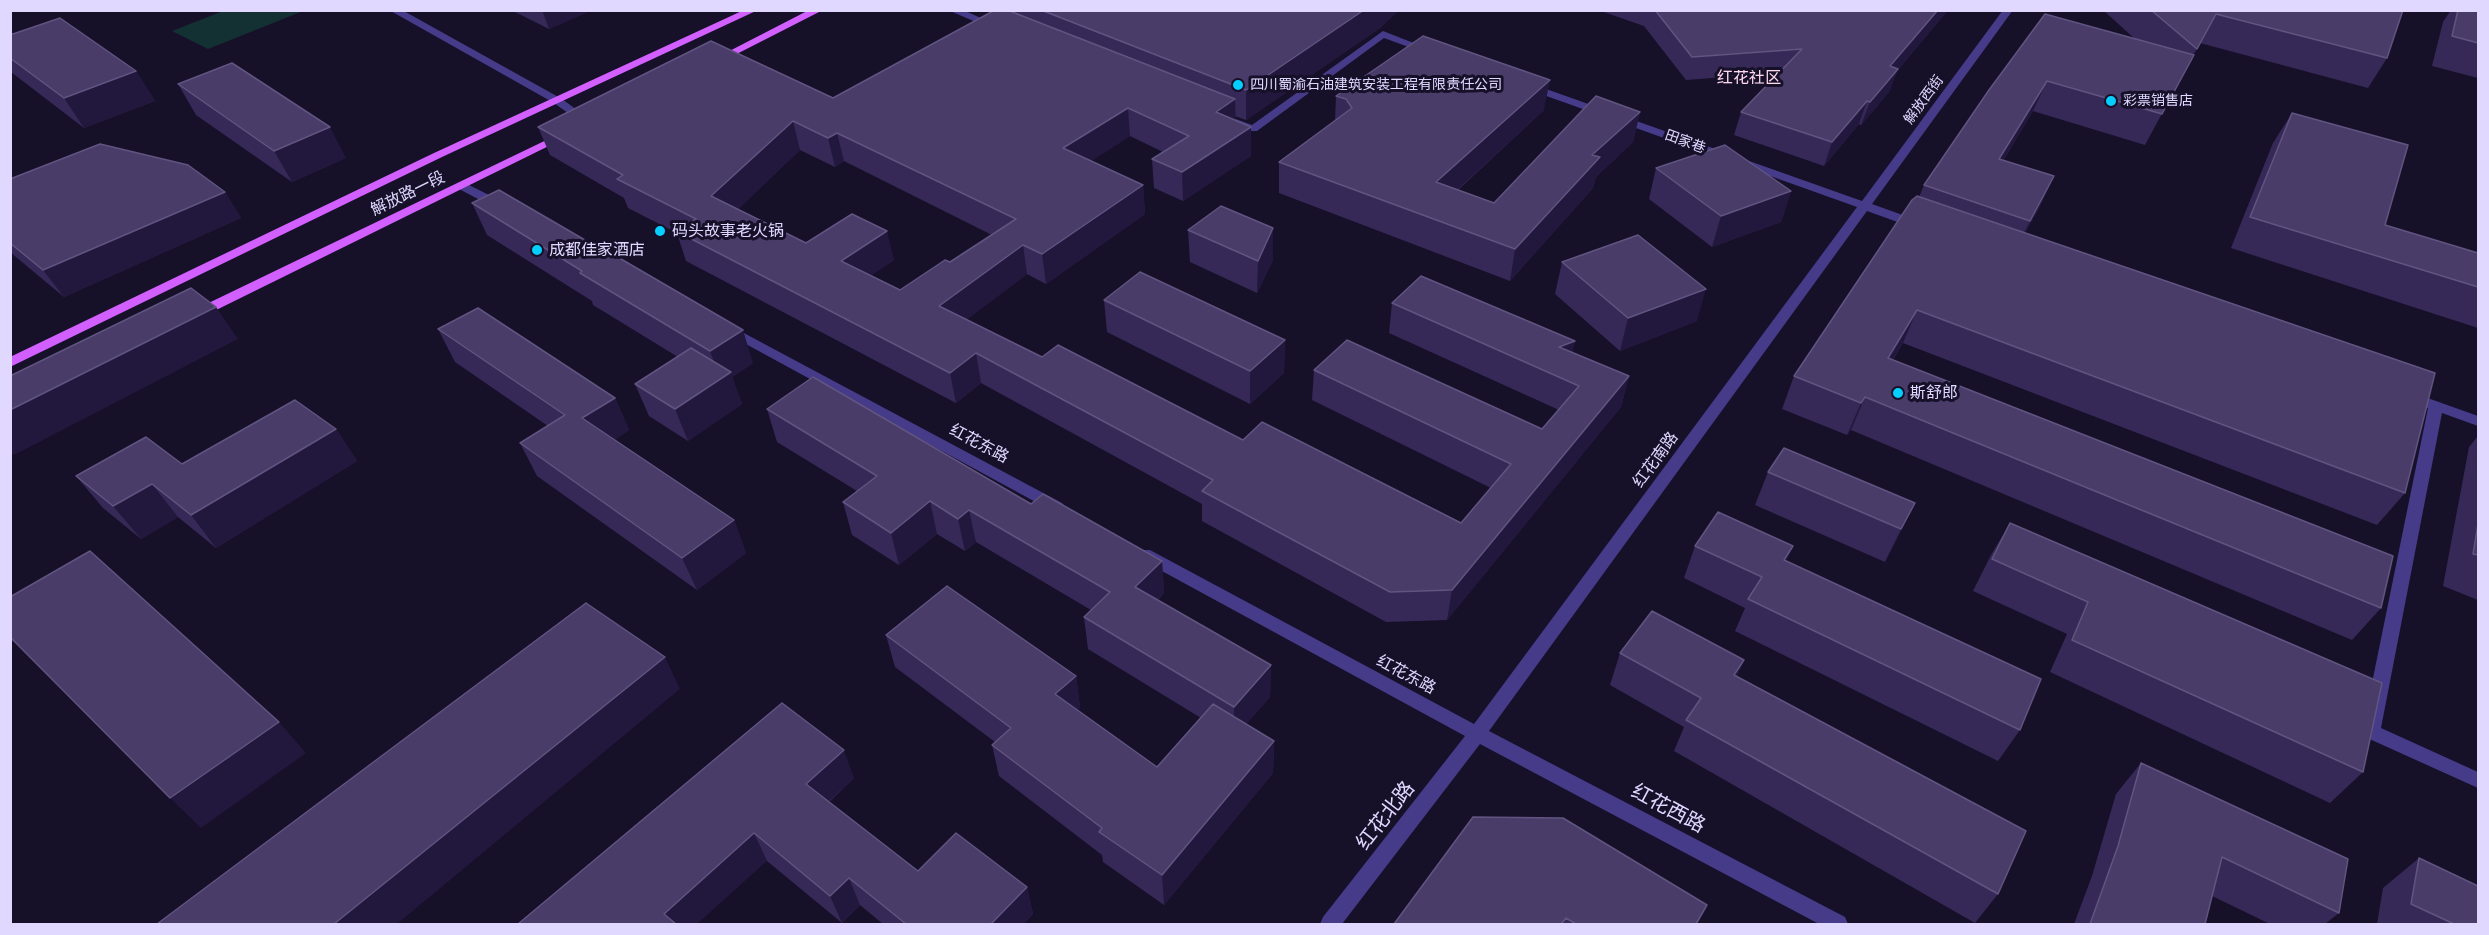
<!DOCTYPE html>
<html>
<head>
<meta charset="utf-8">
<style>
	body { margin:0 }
	#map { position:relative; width:2489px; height:935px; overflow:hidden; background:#171029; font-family:Karla,sans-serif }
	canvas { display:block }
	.frame { position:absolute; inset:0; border:12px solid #e0d8ff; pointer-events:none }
</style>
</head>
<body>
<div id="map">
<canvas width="2489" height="935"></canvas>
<div class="frame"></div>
</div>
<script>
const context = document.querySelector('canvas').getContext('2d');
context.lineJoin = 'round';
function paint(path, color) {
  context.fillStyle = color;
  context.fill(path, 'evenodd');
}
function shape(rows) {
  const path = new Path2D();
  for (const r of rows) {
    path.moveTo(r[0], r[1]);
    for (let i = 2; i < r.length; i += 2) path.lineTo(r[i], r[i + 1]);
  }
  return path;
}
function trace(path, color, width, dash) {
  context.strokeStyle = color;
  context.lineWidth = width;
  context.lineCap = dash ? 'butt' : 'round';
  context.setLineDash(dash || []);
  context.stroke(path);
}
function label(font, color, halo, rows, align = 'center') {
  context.font = font + ' Karla,"Noto Sans SC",sans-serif';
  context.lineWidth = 6;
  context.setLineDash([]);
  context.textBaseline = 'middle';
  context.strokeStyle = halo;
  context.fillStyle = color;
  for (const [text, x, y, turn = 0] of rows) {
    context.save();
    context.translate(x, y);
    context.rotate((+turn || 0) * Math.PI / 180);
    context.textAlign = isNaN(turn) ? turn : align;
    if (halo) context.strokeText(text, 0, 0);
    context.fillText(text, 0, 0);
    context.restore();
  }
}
paint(shape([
	[223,11,223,10,303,11,208,49,172,31]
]), '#133133');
paint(shape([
	[389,10,402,10,562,99,592,121,590,123,582,123,554,103,389,10],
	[948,10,963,10,1001,27,992,29,948,10],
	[2003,10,2013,10,1872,204,1922,222,1924,225,1922,228,1914,228,1867,211,1489,731,1845,917,1848,924,1819,924,1480,744,1342,924,1320,924,1323,917,1465,736,1138,558,1136,554,1138,550,1150,550,1474,724,1857,207,1524,88,1524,84,1532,84,1862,201,2003,10],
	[1383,31,1434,51,1425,53,1384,38,1257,131,1249,131,1227,121,1233,118,1252,125,1383,31],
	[463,182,507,204,509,207,507,210,499,210,459,189,457,186,463,182],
	[727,324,1062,503,1065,507,1062,511,1057,513,1052,511,722,331,720,328,727,324],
	[2408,391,2478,416,2478,426,2442,413,2381,728,2478,772,2478,788,2365,737,2362,732,2428,408,2403,399,2401,396,2408,391]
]), '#453b88');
paint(shape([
	[744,10,758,10,442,157,10,367,10,357,434,153,744,10],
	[809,10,823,10,721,62,717,63,712,60,809,10],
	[563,132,569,135,567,137,202,317,197,318,190,314,192,311,563,132]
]), '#d25fff');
paint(shape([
	[511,10,592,10,549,29],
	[995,10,1399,10,1380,28,1246,120,1235,116,1236,121,1251,127,1251,156,1183,201,1154,188,1152,159,1163,152,1130,136,1091,161,1143,185,1145,214,1046,284,1027,274,966,320,1042,357,1243,440,1461,523,1491,488,1312,400,1314,370,1542,429,1559,410,1389,333,1392,303,1575,341,1572,352,1629,376,1621,407,1447,620,1386,622,1202,521,1202,504,981,383,956,403,686,261,677,233,628,208,624,198,550,155,538,127,833,98],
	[800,150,835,167,844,161,992,235,950,262,900,290,870,276,894,260,806,243,738,209],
	[1598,10,1948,10,1897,71,1889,92,1861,125,1859,124,1824,166,1734,135,1741,112,1778,73,1686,80,1644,26],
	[2103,10,2403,10,2387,58,2368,88,2200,43,2145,145,2033,111,2003,161,2054,176,2039,208,2025,233,2405,493,2377,525,1903,343,1893,360,2381,608,2352,640,1851,430,1847,435,1782,409,1794,376,1919,197,1924,185,1989,90,2135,39],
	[2451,10,2478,10,2478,78,2432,66,2443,22],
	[10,35,136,71,155,101,84,128,11,72],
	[178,84,346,158,292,182,196,115],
	[1336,96,1544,110,1458,190,1494,203,1640,112,1633,142,1596,177,1593,188,1510,281,1279,193,1279,162,1335,121],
	[2292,113,2385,225,2478,253,2478,328,2231,248,2273,143],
	[1656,168,1791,191,1781,222,1712,247,1649,199],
	[10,179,225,192,241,218,64,297,10,252],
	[472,203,753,363,732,377,742,404,688,441,649,416,635,384,678,357,593,305,592,301,487,235],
	[1188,230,1273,260,1257,293,1190,262],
	[1562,262,1697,321,1620,351,1555,294],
	[1104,300,1285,340,1284,373,1250,404,1107,332],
	[438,329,615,398,629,430,614,440,734,520,746,553,697,590,537,476,520,443,548,426,455,362],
	[767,409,1031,504,1162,561,1164,593,1158,600,1271,665,1270,697,1246,724,1274,741,1273,773,1164,905,1103,862,1102,855,999,776,992,745,995,742,895,667,886,635,1076,676,1080,708,1077,710,1157,767,1201,718,1088,649,1084,617,1091,610,976,542,965,551,937,534,899,565,852,535,843,502,857,491,777,442],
	[336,429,357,461,216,548,178,517,141,539,103,508,76,476,182,464],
	[2478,436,2478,600,2443,586,2469,447],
	[1768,472,1915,503,1885,562,1755,505],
	[2010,523,2363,772,2330,803,2050,672,2067,634,1973,591,1991,555],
	[1695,546,1787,561,2020,730,1998,761,1735,631,1745,608,1684,578],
	[1620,653,1744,660,1737,676,1998,894,1975,923,1674,751,1684,727,1610,685],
	[2141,763,2339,913,2325,924,2270,924,2212,896,2205,924,2074,924,2092,876,2116,794],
	[854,778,829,802,918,871,1027,887,1033,914,1023,924,883,924,860,905,842,923,767,861,518,924],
	[1473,817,1698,924,1394,924],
	[2419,858,2478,924,2377,924,2383,888]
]), '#372957');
paint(shape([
	[542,10,592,10,549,29],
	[1364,10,1399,10,1380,28,1246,120,1246,90],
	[1938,10,1948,10,1897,71,1889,92,1861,125,1870,102,1890,66],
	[136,71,155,101,84,128,64,98],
	[1550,80,1544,110,1432,213,1436,182],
	[2047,81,2033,111,1985,190,1999,159],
	[1235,99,1236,127,1216,112],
	[1867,101,1859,124,1824,166,1832,142],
	[1128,108,1130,136,1066,177,1063,148],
	[1640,112,1633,142,1596,177,1593,188,1510,281,1515,249,1592,155],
	[793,121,800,150,721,226,711,196],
	[330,127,346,158,292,182,274,151],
	[1251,127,1251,156,1183,201,1182,172],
	[837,133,844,161,835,167,828,138],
	[2054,176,2039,208,2014,252,2030,221],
	[1143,185,1145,214,1046,284,1042,254],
	[1791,191,1781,222,1712,247,1721,216],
	[225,192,241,218,64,297,43,270],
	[1273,228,1273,260,1257,293,1258,261],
	[887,231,894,260,848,291,841,261],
	[1023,245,1027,274,945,336,939,306],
	[1706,289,1697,321,1620,351,1628,318],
	[216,307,238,339,14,455,10,451,10,410],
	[1917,310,1903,343,1874,390,1888,358],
	[743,330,753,363,732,377,742,404,688,441,675,409,720,379,710,351],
	[1285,340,1284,373,1250,404,1250,371],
	[1575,341,1568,371,1559,347],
	[976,353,981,383,956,403,950,373],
	[1629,376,1621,407,1447,620,1452,590],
	[1865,397,1851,430,1847,435,1861,403],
	[615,398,629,430,597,451,582,418],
	[336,429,357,461,216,548,191,515],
	[152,484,178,517,141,539,113,506],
	[930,501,937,534,899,565,891,533],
	[1915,503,1899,536,1885,562,1901,529],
	[969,510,976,542,965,551,958,519],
	[734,520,746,553,697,590,682,558],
	[1793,546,1779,579,1784,560],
	[1162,561,1164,593,1138,619,1135,587],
	[665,657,680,689,397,924,334,924],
	[1744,660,1730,692,1734,675],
	[1271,665,1270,697,1234,738,1234,707],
	[1076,676,1080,708,1060,726,1055,694],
	[279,722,306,753,201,828,170,798],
	[1274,741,1273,773,1164,905,1162,875],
	[844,750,854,778,817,812,806,784],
	[754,833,767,861,697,924,671,924,664,914],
	[849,878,860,905,842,923,830,896],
	[1027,887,1033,914,1023,924,991,924]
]), '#22173d');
const building = shape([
	[995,10,1007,10,1235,99,1216,112,1251,127,1182,172,1152,159,1189,136,1128,108,1063,148,1143,185,1042,254,1023,245,939,306,1042,357,1058,345,1243,440,1262,422,1461,523,1511,464,1314,370,1347,340,1542,429,1579,386,1392,303,1421,276,1575,341,1559,347,1629,376,1452,590,1390,592,1202,491,1213,480,976,353,950,373,676,231,696,219,617,179,623,175,538,127,711,41,833,98,995,10],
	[793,121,828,138,837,133,1016,219,950,262,945,260,900,290,841,261,887,231,852,214,806,243,711,196,793,121],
	[1041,10,1364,10,1246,90,1041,10],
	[1655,10,1938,10,1890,66,1898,69,1870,102,1867,101,1832,142,1741,112,1802,49,1692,57,1655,10],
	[2151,10,2403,10,2387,58,2216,14,2197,49,2151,10],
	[2458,10,2478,10,2478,43,2452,36,2458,10],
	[2045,14,2194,55,2162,114,2047,81,1999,159,2054,176,2030,221,1924,185,1989,90,2045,14],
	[60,18,136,71,64,98,10,58,10,35,60,18],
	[1423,36,1550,80,1436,182,1494,203,1596,96,1640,112,1592,155,1600,157,1515,249,1279,162,1352,108,1346,99,1336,96,1423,36],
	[232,63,330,127,274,151,178,84,232,63],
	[2292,113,2408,145,2385,225,2478,253,2478,287,2250,217,2292,113],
	[100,144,188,165,225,192,43,270,10,243,10,179,100,144],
	[1725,145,1791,191,1721,216,1656,168,1725,145],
	[499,190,609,254,609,252,743,330,710,351,580,273,582,271,472,203,499,190],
	[1917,196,2435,373,2405,493,1917,310,1888,358,2393,556,2381,608,1865,397,1861,403,1794,376,1912,200,1917,196],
	[1221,206,1273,228,1258,261,1188,230,1221,206],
	[1638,235,1706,289,1628,318,1562,262,1638,235],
	[1140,272,1285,340,1250,371,1104,300,1140,272],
	[191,288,216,307,10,410,10,376,191,288],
	[478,308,615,398,582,418,734,520,682,558,520,443,565,415,438,329,478,308],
	[691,348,731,372,675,409,635,384,691,348],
	[813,377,1031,504,1043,494,1162,561,1135,587,1271,665,1234,707,1084,617,1110,592,969,510,958,519,930,501,891,533,843,502,877,476,767,409,813,377],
	[295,400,336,429,191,515,152,484,113,506,76,476,146,437,182,464,295,400],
	[1784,448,1915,503,1901,529,1768,472,1784,448],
	[1718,512,1793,546,1784,560,2041,679,2020,730,1748,599,1762,577,1695,546,1718,512],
	[2010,523,2382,683,2363,772,2072,640,2088,602,1992,559,2010,523],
	[2478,524,2478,555,2473,554,2478,524],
	[90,551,279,722,170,798,10,637,10,597,90,551],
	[947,586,1076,676,1055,694,1157,767,1213,704,1274,741,1162,875,1099,832,1102,828,992,745,1011,728,886,635,947,586],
	[586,603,665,657,334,924,157,924,586,603],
	[1652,611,1744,660,1734,675,2026,831,1998,894,1686,720,1701,698,1620,653,1652,611],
	[782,703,844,750,806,784,918,871,956,833,1027,887,991,924,906,924,849,878,830,896,754,833,664,914,676,924,518,924,782,703],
	[2141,763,2348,859,2339,913,2222,857,2205,924,2090,924,2118,846,2141,763],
	[1473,817,1563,818,1707,905,1696,924,1576,924,1566,918,1561,924,1394,924,1473,817],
	[2419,858,2478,886,2478,924,2454,924,2411,904,2419,858]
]);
paint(building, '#493c69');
trace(building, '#615480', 1.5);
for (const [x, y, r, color] of [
	[1238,85,6,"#04cfff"],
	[2111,101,6,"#04cfff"],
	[660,231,6,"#04cfff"],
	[537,250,6,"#04cfff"],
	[1898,393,6,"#04cfff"]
]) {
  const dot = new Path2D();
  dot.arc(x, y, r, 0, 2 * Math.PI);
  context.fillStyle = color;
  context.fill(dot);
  trace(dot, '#171029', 2);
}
label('14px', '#e0d8ff', '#171029', [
	["四川蜀渝石油建筑安装工程有限责任公司",1250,85],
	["彩票销售店",2123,101]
], 'left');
label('14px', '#e0d8ff', '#171029', [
	["解放西街",1924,100,-54],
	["田家巷",1685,142,20]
]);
label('16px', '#ffdaee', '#171029', [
	["红花社区",1749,78]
]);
label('16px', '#e0d8ff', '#171029', [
	["解放路一段",408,194,-26],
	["红花东路",979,444,28],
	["红花南路",1656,460,-54],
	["红花东路",1406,675,28]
]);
label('16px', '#e0d8ff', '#171029', [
	["码头故事老火锅",672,231],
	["成都佳家酒店",549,250],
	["斯舒郎",1910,393]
], 'left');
label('20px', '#e0d8ff', '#171029', [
	["红花西路",1668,809,28],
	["红花北路",1386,816,-52]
]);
</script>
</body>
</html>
